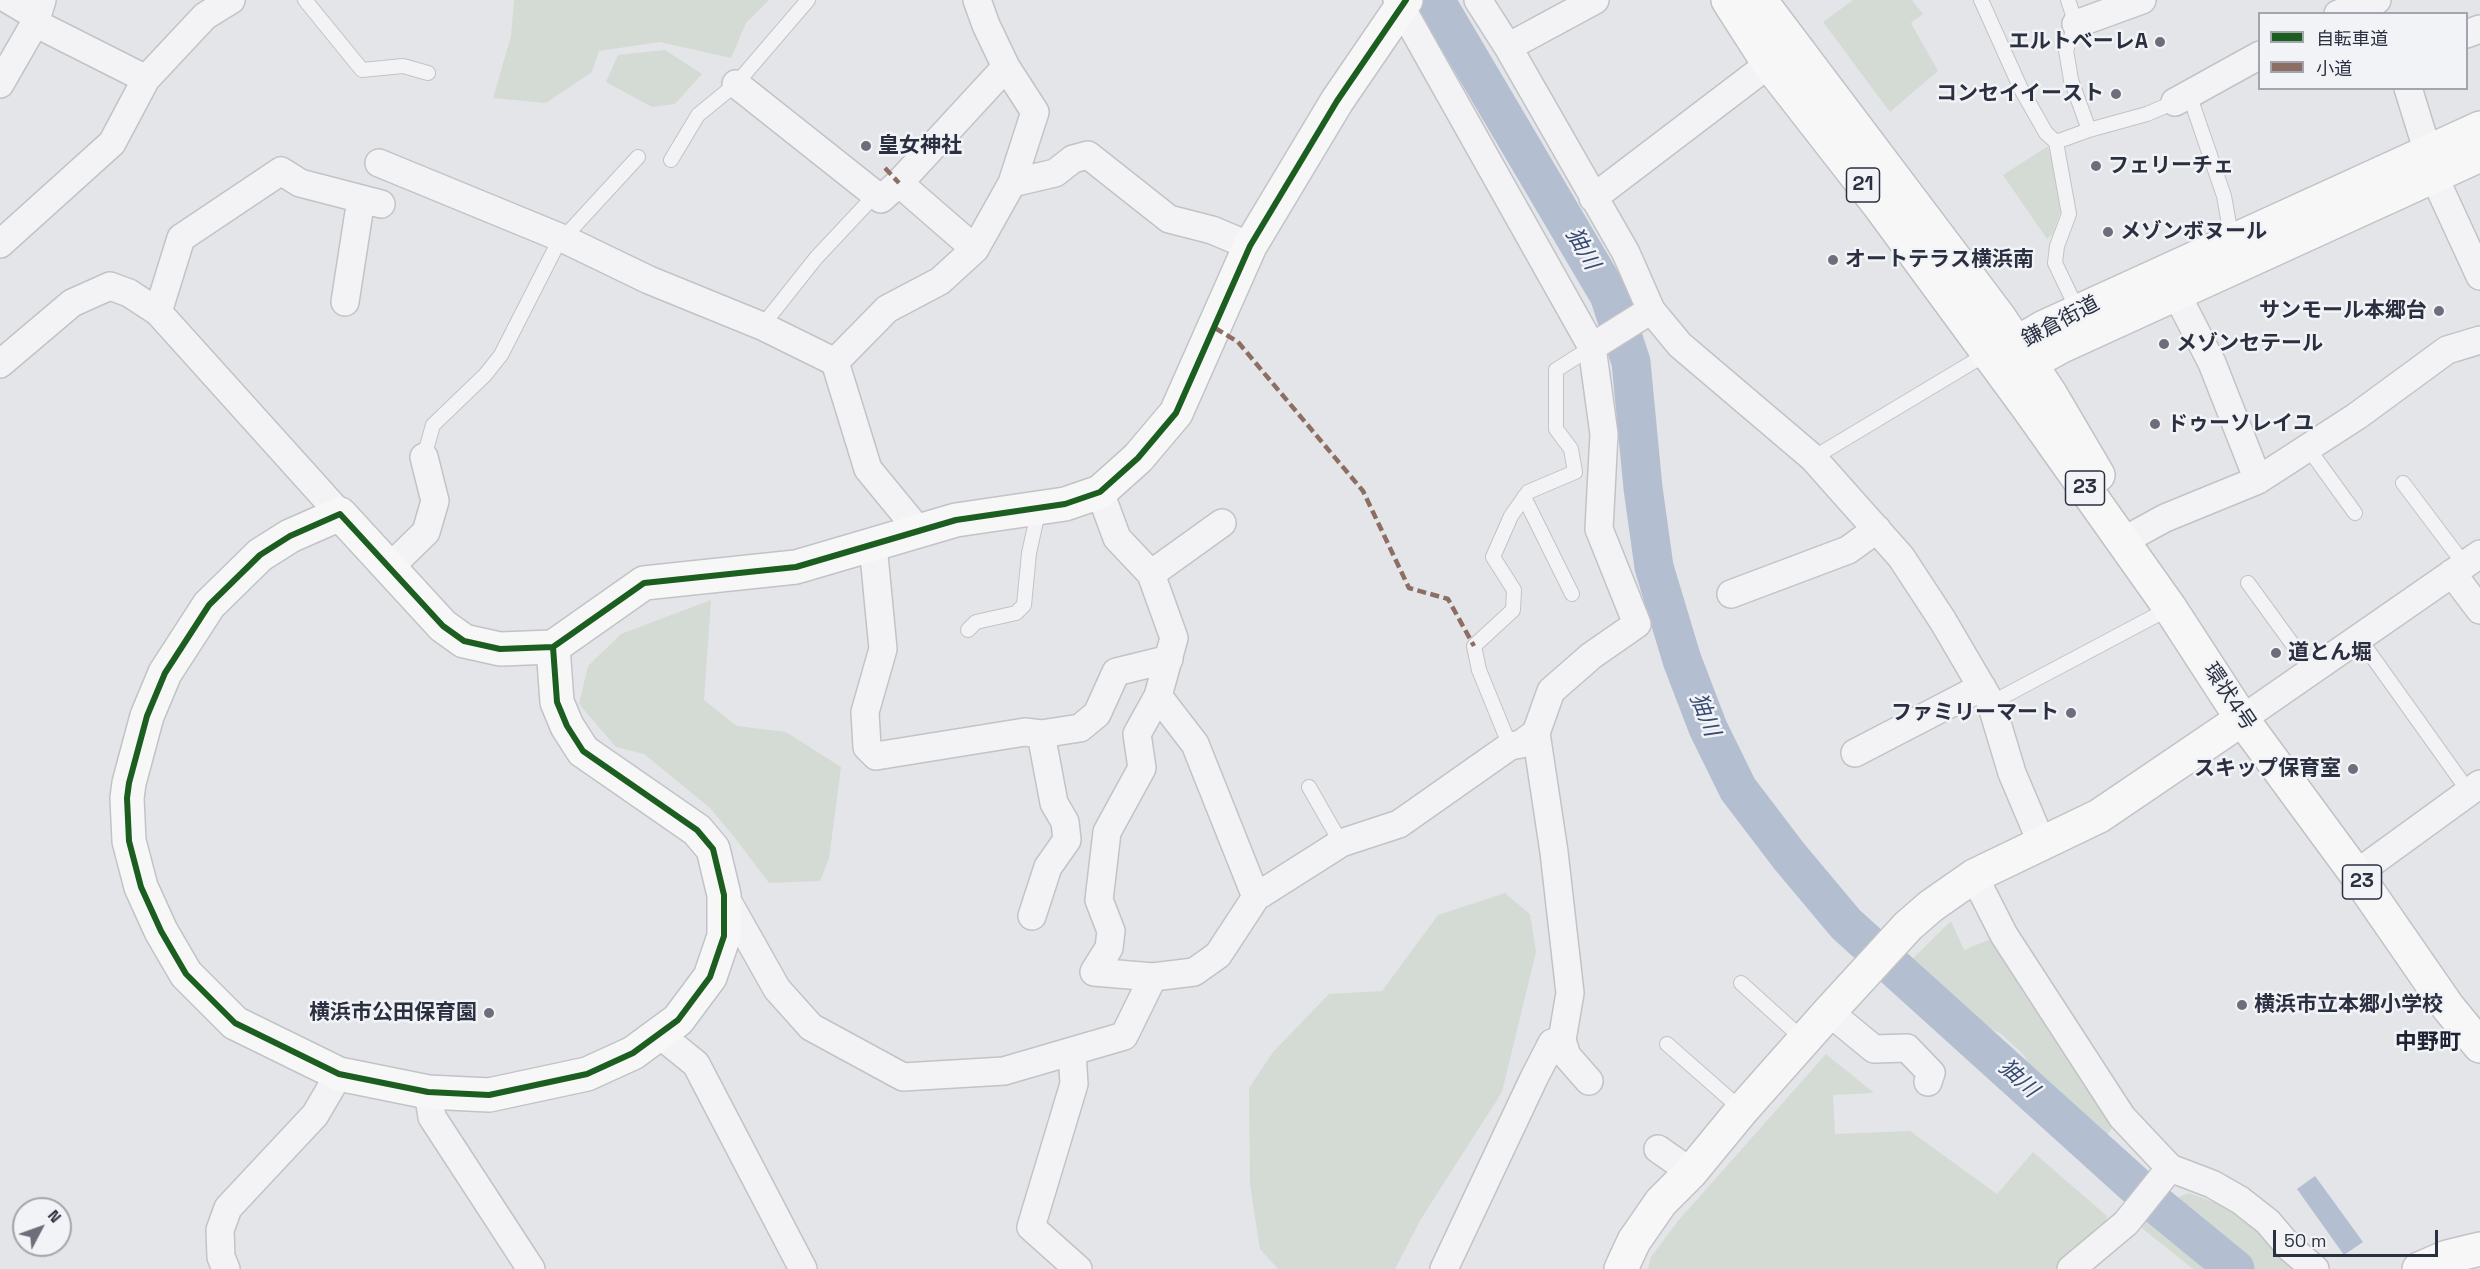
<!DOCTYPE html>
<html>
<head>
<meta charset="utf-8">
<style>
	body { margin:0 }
	#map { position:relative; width:2480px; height:1269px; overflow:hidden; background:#e4e5e8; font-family:"Space Grotesk","Noto Sans JP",sans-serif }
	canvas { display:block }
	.legend { position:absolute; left:2258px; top:12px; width:210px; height:78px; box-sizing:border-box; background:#f2f3f7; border:2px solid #a2a5ae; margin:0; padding:8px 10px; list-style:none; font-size:18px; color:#2b3041 }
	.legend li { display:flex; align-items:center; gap:12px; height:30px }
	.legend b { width:30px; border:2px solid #a2a5ae }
	.north { position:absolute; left:12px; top:1197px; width:60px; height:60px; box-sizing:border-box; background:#f2f3f7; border:2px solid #a2a5ae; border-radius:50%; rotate:49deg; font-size:16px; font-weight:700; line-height:24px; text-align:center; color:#2b3041 }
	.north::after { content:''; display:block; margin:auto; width:21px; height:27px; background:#6c6f7b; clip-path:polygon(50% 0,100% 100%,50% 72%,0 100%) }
	.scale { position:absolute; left:2273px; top:1230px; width:165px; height:27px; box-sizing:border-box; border:3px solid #2b3041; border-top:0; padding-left:8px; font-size:18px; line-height:21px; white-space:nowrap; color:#2b3041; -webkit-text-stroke:4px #f2f3f7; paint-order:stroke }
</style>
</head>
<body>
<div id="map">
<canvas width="2480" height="1269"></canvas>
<ul class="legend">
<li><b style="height:8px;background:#1b5e20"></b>自転車道</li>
<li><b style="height:8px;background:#8d6e63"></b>小道</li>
</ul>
<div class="north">N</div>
<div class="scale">50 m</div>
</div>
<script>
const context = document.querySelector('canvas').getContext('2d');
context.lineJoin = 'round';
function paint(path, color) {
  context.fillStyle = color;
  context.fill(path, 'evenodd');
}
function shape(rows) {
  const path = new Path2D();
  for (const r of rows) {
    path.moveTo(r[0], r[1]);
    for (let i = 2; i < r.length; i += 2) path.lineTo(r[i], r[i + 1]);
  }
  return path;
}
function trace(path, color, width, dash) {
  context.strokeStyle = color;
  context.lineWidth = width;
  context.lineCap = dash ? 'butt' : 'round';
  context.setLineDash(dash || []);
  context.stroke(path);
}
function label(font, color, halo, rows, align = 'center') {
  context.font = font + ' "Space Grotesk","Noto Sans JP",sans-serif';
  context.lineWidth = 5;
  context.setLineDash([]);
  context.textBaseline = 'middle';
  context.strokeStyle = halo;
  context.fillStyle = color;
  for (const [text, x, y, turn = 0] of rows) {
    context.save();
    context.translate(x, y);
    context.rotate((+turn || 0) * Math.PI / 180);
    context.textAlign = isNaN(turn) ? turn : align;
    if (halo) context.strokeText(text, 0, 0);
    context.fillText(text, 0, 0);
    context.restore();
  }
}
paint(shape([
	[514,0,769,0,746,23,731,58,660,42,599,51,592,72,546,103,493,98,511,36],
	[1853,0,1912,0,1923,14,1911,23,1938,71,1890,112,1823,22],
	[665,50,702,74,675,104,652,107,606,82,618,55],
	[2048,146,2057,177,2060,213,2053,233,2047,239,2003,175],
	[711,600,704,700,737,726,786,732,841,767,829,859,820,881,769,883,735,838,710,808,644,754,616,747,579,704,588,666,621,634],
	[1505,893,1530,914,1536,952,1502,1092,1421,1219,1395,1269,1278,1269,1260,1249,1250,1185,1249,1088,1273,1052,1329,994,1382,991,1438,915],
	[1951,921,1964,950,1995,937,2019,986,2113,1127,2105,1137,2071,1112,2041,1083,2023,1054,2001,1034,1952,1008,1908,963],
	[1826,1054,1874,1093,1833,1095,1835,1134,1910,1131,1997,1194,2033,1152,2107,1216,2106,1224,2057,1269,1648,1269,1651,1257,1678,1221],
	[2189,1193,2236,1210,2300,1269,2252,1269,2233,1255,2225,1241,2172,1200],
	[2145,1216,2206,1269,2193,1269,2138,1225]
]), '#d4dbd4');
paint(shape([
	[2315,1176,2363,1242,2344,1255,2297,1189]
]), '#b4bed1');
trace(shape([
	[1435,0,1609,295,1631,362,1643,488,1654,567,1682,660,1708,728,1738,789,1789,856,1846,924,2158,1206,2235,1269]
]), '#b4bed1', 39);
const lane = shape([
	[305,0,362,70,403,66,428,73],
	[1981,0,2021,89,2046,133,2056,142,2069,214,2057,246,2055,263,2078,311],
	[2068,0,2076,24,2066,50,2071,80,2089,130],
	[2189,94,2224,196,2229,224,2236,238],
	[2056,142,2089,130,2147,114,2175,102],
	[671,160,698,115,736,84,808,0],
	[762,326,816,258,875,195],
	[2308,448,2355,513],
	[424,457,433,425,485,375,501,355,557,245,638,157],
	[1813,458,1988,353],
	[2403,483,2464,564],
	[1524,497,1572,594],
	[2248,583,2312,671],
	[968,630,976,622,1016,613,1024,605,1029,553,1039,508],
	[2359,638,2469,792],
	[1991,703,2170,608],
	[1510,746,1479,670,1474,646,1513,610,1514,590,1493,557,1511,516,1528,492,1575,472,1571,449,1556,429,1556,370,1592,347],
	[1309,787,1341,843],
	[1741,983,1804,1040],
	[1667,1044,1742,1110]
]);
const street = shape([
	[9,0,36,16],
	[1397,0,1592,347,1604,434,1599,529,1637,624,1591,656,1551,691,1536,733,1554,852,1570,993,1562,1040,1552,1043,1534,1078,1444,1269],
	[1478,0,1508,47,1626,253,1651,310,1680,345,1813,458,1901,557,1943,621,1991,703,2012,773,2042,844],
	[2338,14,2377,0],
	[35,23,146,79],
	[2076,24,2142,0],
	[2466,34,2480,29],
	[1508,47,1595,0],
	[0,84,35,23,42,0],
	[736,84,881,199,899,183,1006,67],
	[2408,88,2438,185,2480,276],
	[2175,102,2260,55],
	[379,163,564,239,649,280,762,326,835,362],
	[899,183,975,249],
	[1012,183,1055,173,1073,159,1088,155,1169,219,1212,230,1250,246],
	[1593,198,1769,64],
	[0,244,112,143,146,79,205,16,231,0],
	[2177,295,2212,363,2258,480],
	[345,302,361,199],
	[158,312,181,238,281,171,300,183,381,204],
	[1592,347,1651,310],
	[0,364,72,303,110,286,129,293,158,312,340,514],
	[1100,492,1117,538,1151,574,1174,638,1158,696,1137,734,1142,768,1107,832,1099,900,1111,931,1109,948,1094,972,1153,977],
	[919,531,868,469,835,362,887,309,940,281,975,249,1012,183,1035,112,1006,67,986,25,977,0],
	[2123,541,2165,518,2258,480,2357,416,2447,350,2480,340],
	[873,545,883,649,865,712,867,747,876,756,1025,732,1041,734,1080,728,1097,714,1116,672,1169,659],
	[390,567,426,532,435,501,424,457],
	[2452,573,2480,610],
	[1151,574,1222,523],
	[1731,594,1848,550,1877,529],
	[1158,696,1195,744,1256,897],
	[2242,719,2480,554],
	[1855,753,1982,687],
	[2356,874,2480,784],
	[1974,876,2004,935,2122,1117,2170,1168,2212,1184,2240,1200,2268,1222,2290,1248,2315,1269],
	[724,895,777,989,811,1027,903,1077,1004,1071,1124,1036,1153,977,1194,972,1218,955,1256,897,1341,843,1399,824,1510,746,1521,744,1536,733],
	[1032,916,1048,867,1067,840,1065,822,1054,803,1041,734],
	[1829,1012,1874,1049,1907,1048,1931,1073,1928,1082],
	[659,1034,696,1064,803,1269],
	[1562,1040,1567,1056,1589,1081],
	[1072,1053,1074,1084,1031,1227,1078,1269],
	[428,1092,432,1117,531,1269],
	[1658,1149,1691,1172],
	[226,1269,221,1257,220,1230,228,1208,315,1115,339,1074],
	[2071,1269,2126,1223,2170,1168]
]);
const secondary = shape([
	[553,647,557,702,567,726,583,751,697,830,713,849,724,895,724,936,710,977,678,1020,633,1053,587,1074,489,1095,428,1092,339,1074,235,1023,186,974,161,931,141,887,129,841,127,798,129,783,147,716,165,673,209,605,260,555,290,536,340,514,443,626,464,641,500,649,553,647,644,583,796,567,956,520,1065,504,1100,492,1138,458,1176,413,1250,246,1337,101,1406,0],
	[1621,1269,1634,1241,1661,1202,1691,1172,1742,1110,1829,1012,1908,926,1931,906,1974,876,2099,816,2242,719],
	[2419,1269,2447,1257,2480,1249]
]);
const primary = shape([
	[1728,0,1769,64,1879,205,2029,409,2170,608,2242,719,2356,874,2448,1007,2480,1046],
	[1760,0,1999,317,2051,395,2098,475],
	[2005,361,2017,343,2044,327,2480,128],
	[2010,367,2031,363,2060,347,2480,155]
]);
trace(lane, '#c2c3c6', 16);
trace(street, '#c2c3c6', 30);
trace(secondary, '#c2c3c6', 36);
trace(primary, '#c0c2c6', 36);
trace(lane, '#f3f3f5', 14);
trace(street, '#f3f3f5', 27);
trace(secondary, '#f7f7f7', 33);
trace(primary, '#f7f7f7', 33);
trace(shape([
	[885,168,899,183],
	[1215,328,1238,342,1363,491,1409,588,1448,599,1474,646]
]), '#8d6e63', 4.5, [9, 4.5]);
trace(shape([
	[553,647,557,702,567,726,583,751,697,830,713,849,724,895,724,936,710,977,678,1020,633,1053,587,1074,489,1095,428,1092,339,1074,235,1023,186,974,161,931,141,887,129,841,127,798,129,783,147,716,165,673,209,605,260,555,290,536,340,514,443,626,464,641,500,649,553,647,644,583,796,567,956,520,1065,504,1100,492,1138,458,1176,413,1250,246,1337,101,1406,0]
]), '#1b5e20', 6);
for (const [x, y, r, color] of [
	[2160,42,6,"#6c6f7b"],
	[2116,94,6,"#6c6f7b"],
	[866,146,6,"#6c6f7b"],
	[2096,166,6,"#6c6f7b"],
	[2108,232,6,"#6c6f7b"],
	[1833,260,6,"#6c6f7b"],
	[2439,311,6,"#6c6f7b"],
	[2164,344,6,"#6c6f7b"],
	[2155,424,6,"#6c6f7b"],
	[2276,653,6,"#6c6f7b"],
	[2071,713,6,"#6c6f7b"],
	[2353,769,6,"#6c6f7b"],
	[2242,1005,6,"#6c6f7b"],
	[489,1013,6,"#6c6f7b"]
]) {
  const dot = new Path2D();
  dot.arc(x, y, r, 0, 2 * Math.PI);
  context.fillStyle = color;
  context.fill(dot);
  trace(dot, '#f2f3f7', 2);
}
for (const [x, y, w] of [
	[1863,185,33],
	[2085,488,39],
	[2362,882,39]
]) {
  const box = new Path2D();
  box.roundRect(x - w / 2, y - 17, w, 34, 4.5);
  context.fillStyle = '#f2f3f7';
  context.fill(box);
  trace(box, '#2b3041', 1.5);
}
label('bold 20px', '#2b3041', null, [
	["21",1863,185],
	["23",2085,488],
	["23",2362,882]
]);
label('bold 21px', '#2b3041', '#f2f3f7', [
	["エルトベーレA",2148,42,"right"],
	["コンセイイースト",2104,94,"right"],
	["皇女神社",878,146],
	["フェリーチェ",2108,166],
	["メゾンボヌール",2120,232],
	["オートテラス横浜南",1845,260],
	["サンモール本郷台",2427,311,"right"],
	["メゾンセテール",2176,344],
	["ドゥーソレイユ",2167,424],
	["道とん堀",2288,653],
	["ファミリーマート",2059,713,"right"],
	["スキップ保育室",2341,769,"right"],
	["横浜市立本郷小学校",2254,1005],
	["横浜市公田保育園",477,1013,"right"]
], 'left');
label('21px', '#2b3041', '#f2f3f7', [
	["鎌倉街道",2061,322,-28],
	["環状4号",2229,697,56]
]);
label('italic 22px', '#374a72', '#f2f3f7', [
	["㹨川",1582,249,60],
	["㹨川",1704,715,68],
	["㹨川",2018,1079,42]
]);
label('bold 22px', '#1d2132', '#f2f3f7', [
	["中野町",2428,1043]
]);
</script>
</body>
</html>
